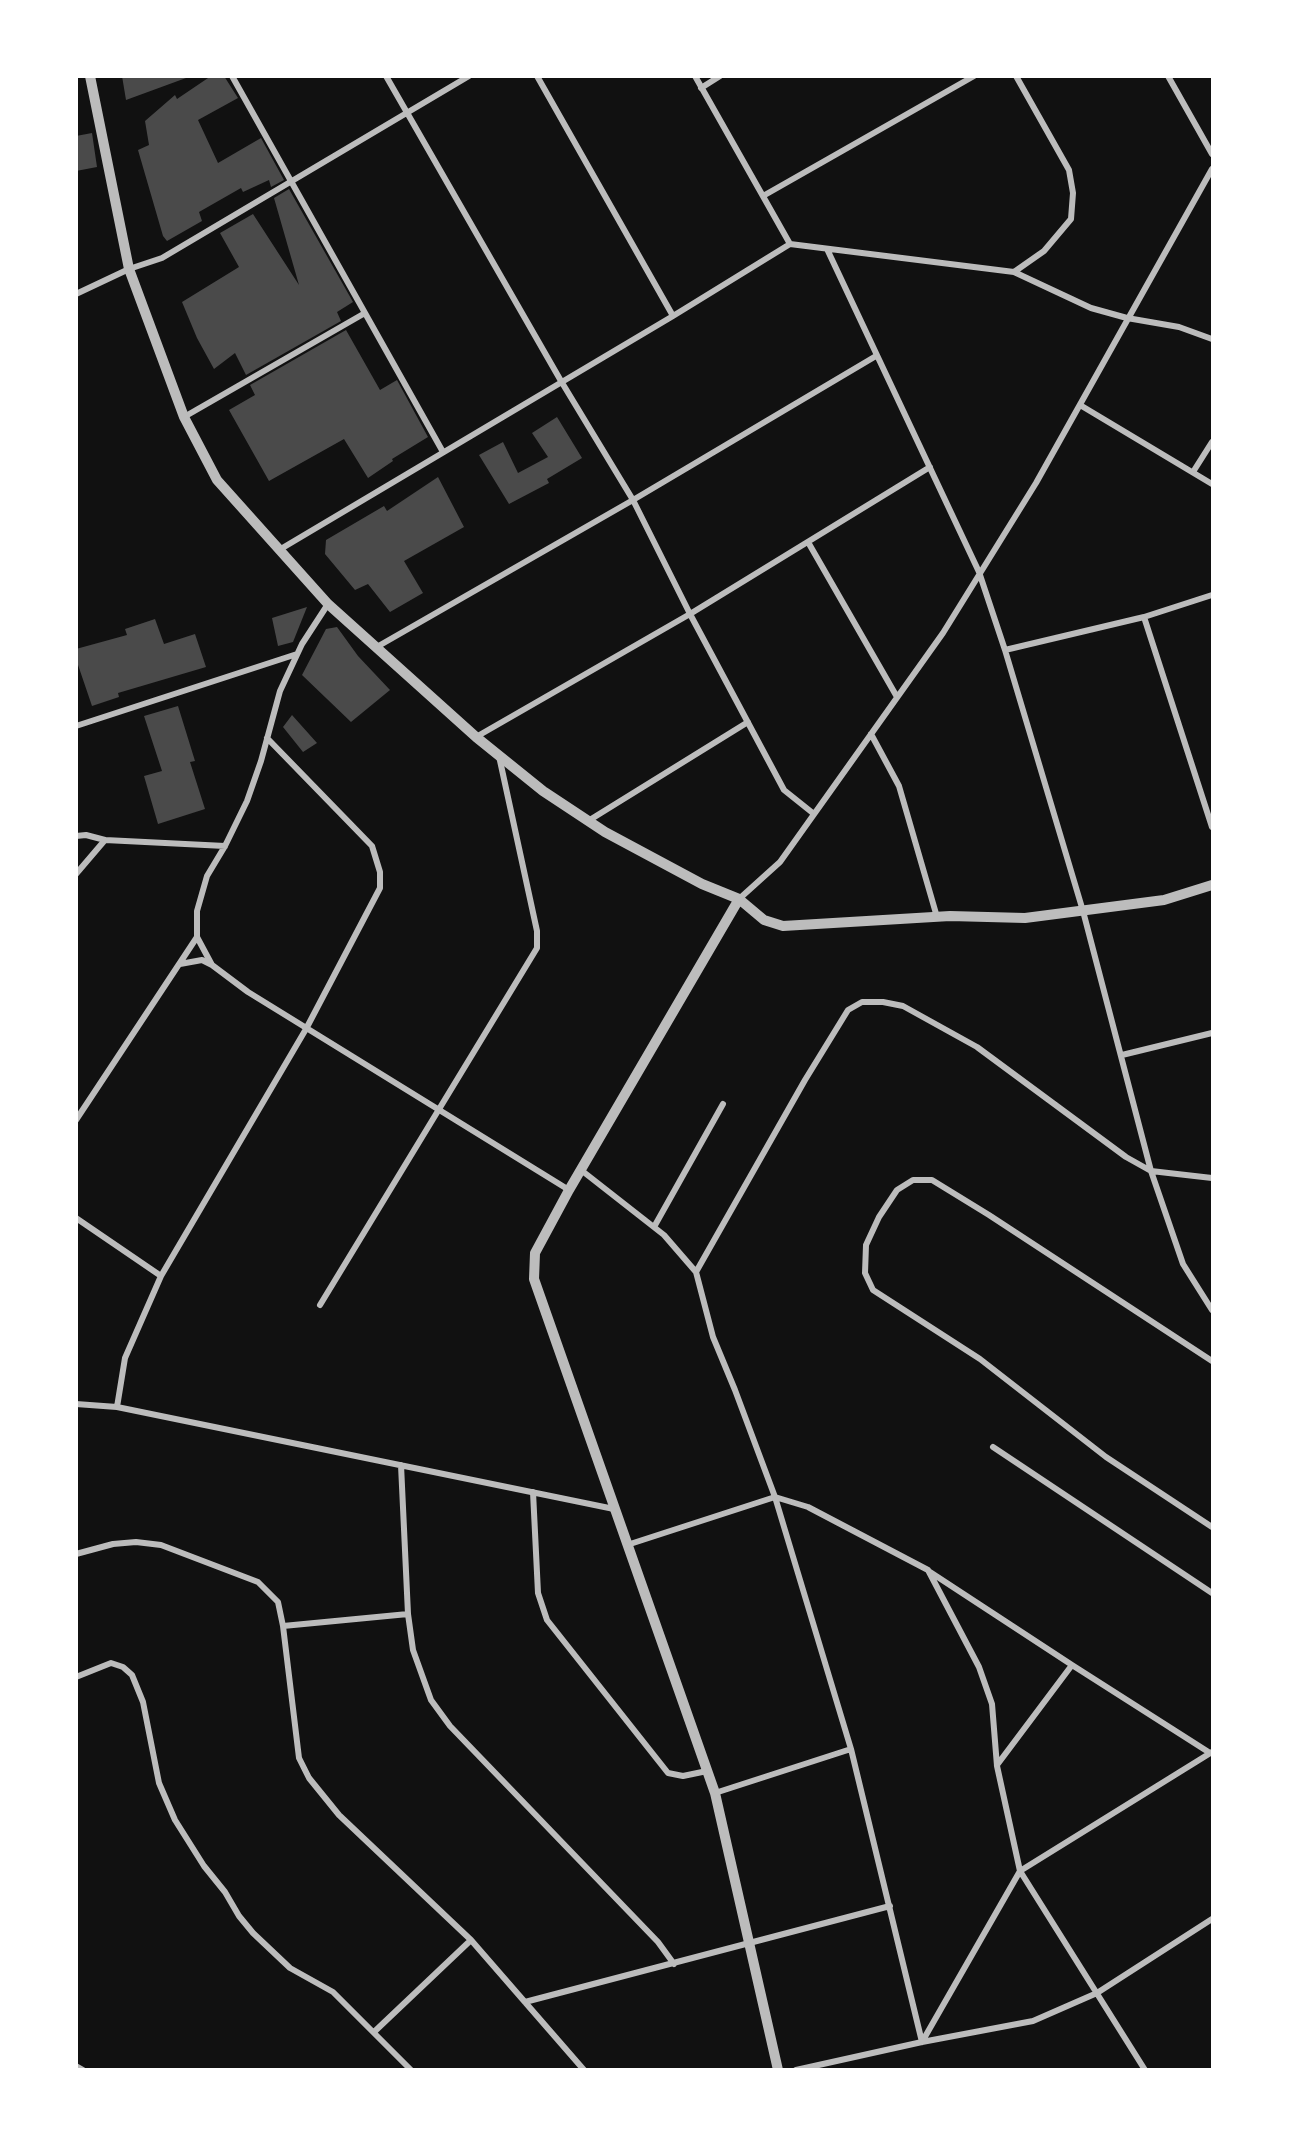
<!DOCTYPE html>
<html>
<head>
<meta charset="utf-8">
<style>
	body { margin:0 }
	#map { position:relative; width:1289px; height:2146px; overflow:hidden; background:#111; font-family:"PT Sans Narrow",sans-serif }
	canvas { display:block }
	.frame { position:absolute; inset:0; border:78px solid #fff; pointer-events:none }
</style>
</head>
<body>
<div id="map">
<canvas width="1289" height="2146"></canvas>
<div class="frame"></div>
</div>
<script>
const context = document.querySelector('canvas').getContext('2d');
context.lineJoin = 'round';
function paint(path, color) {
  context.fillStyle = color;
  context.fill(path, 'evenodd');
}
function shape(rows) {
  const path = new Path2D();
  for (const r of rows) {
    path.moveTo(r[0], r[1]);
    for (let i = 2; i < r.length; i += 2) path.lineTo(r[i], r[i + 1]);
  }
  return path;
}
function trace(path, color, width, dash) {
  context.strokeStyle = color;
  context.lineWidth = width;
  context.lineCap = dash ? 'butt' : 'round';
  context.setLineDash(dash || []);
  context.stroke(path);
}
paint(shape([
	[122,76,185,76,186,78,126,100],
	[211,76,224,76,238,98,198,120,218,163,261,138,284,180,271,187,269,180,243,192,241,188,199,212,202,221,167,241,163,236,138,150,149,145,145,121,175,95,177,99],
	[92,133,97,167,76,171,76,136],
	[289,189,353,302,337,312,341,321,246,375,235,353,214,369,197,338,182,302,239,267,220,233,253,214,299,285,274,198],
	[346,330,380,390,397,380,428,437,392,459,393,461,368,478,344,439,269,481,229,410,255,395,250,385],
	[557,417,582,458,547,479,549,483,509,504,479,455,503,442,518,473,548,457,532,433],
	[438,477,464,527,404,561,423,593,390,612,368,584,355,590,325,554,326,540,384,506,387,511],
	[307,607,293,642,278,646,272,618],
	[155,619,164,644,195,634,206,667,118,693,119,697,92,706,76,659,76,649,127,635,125,629],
	[337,627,358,656,390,690,351,722,302,675,326,629],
	[178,706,195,761,190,762,205,809,158,824,144,776,162,771,144,716],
	[292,715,317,743,303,752,283,727]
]), '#4a4a4a');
trace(shape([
	[232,76,443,452],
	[386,76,561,381,633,500,690,614,784,790,814,814],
	[537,76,673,316],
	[695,76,790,244],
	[1168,76,1212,154],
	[701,88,720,76],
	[763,196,974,76],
	[827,249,979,572,1005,650,1083,911,1151,1171,1183,1264,1212,1310],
	[1014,272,1044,251,1071,219,1073,193,1069,170,1016,76],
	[76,294,129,269,162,258,469,76],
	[1080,405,1212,484],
	[184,417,365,313],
	[1193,472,1212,442],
	[808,542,897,697],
	[279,550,673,316,790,244,1014,272,1091,308,1127,318,1179,327,1212,339],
	[328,604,302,644,280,691,261,761,247,801,225,846,207,876,197,911,197,937,212,965,248,992,569,1190],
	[1144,617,1212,827],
	[375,648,633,500,876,356],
	[1005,650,1144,617,1212,595],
	[76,726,297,654],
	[871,734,899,786,937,917],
	[476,737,690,614,930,467],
	[588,821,748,722],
	[76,836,86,835,105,840],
	[76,874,105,840,225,846],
	[739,899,780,862,943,633,1036,483,1212,169],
	[180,964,202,960,212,965],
	[1122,1055,1212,1033],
	[76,1120,197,937],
	[581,1170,664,1235,696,1272,713,1337,735,1390,775,1497,851,1749,922,2042],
	[76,1218,161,1276],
	[654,1227,723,1104],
	[696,1272,805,1080,848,1010,862,1002,883,1002,903,1006,977,1047,1126,1157,1151,1171,1212,1178],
	[320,1305,537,948,537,931,499,756],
	[1212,1361,989,1215,932,1180,913,1180,897,1190,879,1217,866,1245,865,1273,873,1290,980,1359,1106,1457,1212,1527],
	[76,1404,117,1407,614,1509],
	[117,1407,125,1358,161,1276,306,1029,380,888,380,872,372,846,267,738],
	[993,1447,1212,1593],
	[401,1465,408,1614,413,1650,431,1700,450,1726,658,1942,674,1964],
	[533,1492,538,1593,547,1620,668,1773,683,1776,707,1771],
	[627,1545,775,1497,808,1507,928,1570,979,1667,992,1704,997,1766,1020,1871,1145,2070],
	[76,1554,113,1544,136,1542,161,1545,258,1582,278,1602,283,1626,299,1758,309,1778,339,1815,471,1940,584,2070],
	[930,1572,1072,1665,997,1765],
	[283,1626,408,1614],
	[1072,1665,1210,1753],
	[76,1677,111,1663,123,1667,132,1675,143,1702,159,1783,175,1820,204,1866,225,1892,239,1916,253,1933,290,1968,333,1992,411,2070],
	[715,1793,851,1749],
	[525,2002,890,1906],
	[374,2032,471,1940],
	[922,2042,1020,1871,1212,1752],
	[76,2066,83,2070],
	[796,2070,922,2042,1033,2021,1097,1993,1212,1919]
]), '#bcbcbc', 6);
trace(shape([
	[90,76,129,269,184,417,217,480,328,604,476,737,543,791,605,832,702,884,739,899,764,920,783,926,950,916,1025,918,1164,900,1212,885],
	[739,899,569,1190,535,1253,534,1279,715,1793,778,2070]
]), '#bcbcbc', 10);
</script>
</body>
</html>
